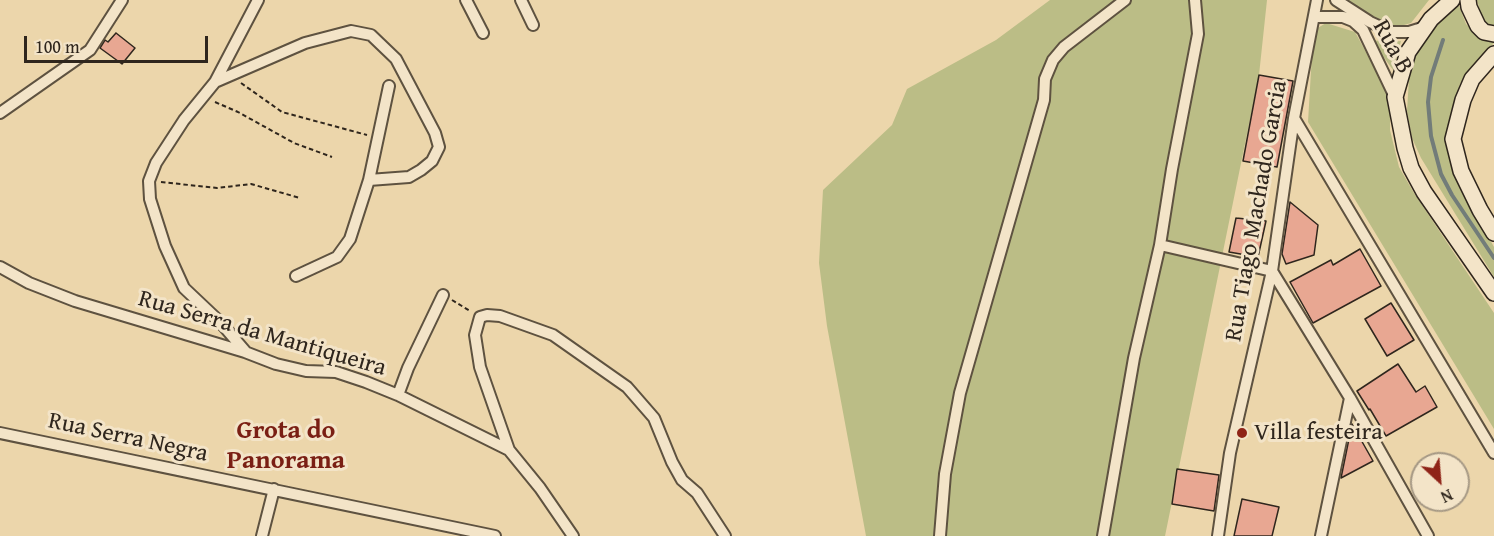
<!DOCTYPE html>
<html>
<head>
<meta charset="utf-8">
<style>
	body { margin:0 }
	#map { position:relative; width:1494px; height:536px; overflow:hidden; background:#ecd6ab; font-family:"Gentium Book Plus",serif }
	canvas { display:block }
	.north { position:absolute; left:1410px; top:452px; width:60px; height:60px; box-sizing:border-box; background:#f3e4c8; border:2px solid #a59884; border-radius:50%; rotate:154deg; font-size:16px; font-weight:700; line-height:24px; text-align:center; color:#2f261d }
	.north::after { content:''; display:block; margin:auto; width:21px; height:27px; background:#8f2418; clip-path:polygon(50% 0,100% 100%,50% 72%,0 100%) }
	.scale { position:absolute; left:24px; top:36px; width:184px; height:27px; box-sizing:border-box; border:3px solid #2f261d; border-top:0; padding-left:8px; font-size:18px; line-height:21px; white-space:nowrap; color:#2f261d; -webkit-text-stroke:4px #f3e4c8; paint-order:stroke }
</style>
</head>
<body>
<div id="map">
<canvas width="1494" height="536"></canvas>
<div class="north">N</div>
<div class="scale">100 m</div>
</div>
<script>
const context = document.querySelector('canvas').getContext('2d');
context.lineJoin = 'round';
function paint(path, color) {
  context.fillStyle = color;
  context.fill(path, 'evenodd');
}
function shape(rows) {
  const path = new Path2D();
  for (const r of rows) {
    path.moveTo(r[0], r[1]);
    for (let i = 2; i < r.length; i += 2) path.lineTo(r[i], r[i + 1]);
  }
  return path;
}
function trace(path, color, width, dash) {
  context.strokeStyle = color;
  context.lineWidth = width;
  context.lineCap = dash ? 'butt' : 'round';
  context.setLineDash(dash || []);
  context.stroke(path);
}
function label(font, color, halo, rows, align = 'center') {
  context.font = font + ' "Gentium Book Plus",serif';
  context.lineWidth = 6;
  context.setLineDash([]);
  context.textBaseline = 'middle';
  context.strokeStyle = halo;
  context.fillStyle = color;
  for (const [text, x, y, turn = 0] of rows) {
    context.save();
    context.translate(x, y);
    context.rotate((+turn || 0) * Math.PI / 180);
    context.textAlign = isNaN(turn) ? turn : align;
    if (halo) context.strokeText(text, 0, 0);
    context.fillText(text, 0, 0);
    context.restore();
  }
}
paint(shape([
	[1050,0,1267,0,1259,75,1165,536,866,536,827,326,819,263,823,190,892,125,907,89,996,40],
	[1344,0,1429,0,1411,23,1397,27,1390,26],
	[1477,0,1494,0,1494,27,1486,25,1482,18],
	[1458,3,1466,24,1475,32,1494,41,1494,43,1469,69,1460,84,1448,129,1448,149,1452,169,1462,190,1494,247,1494,277,1421,158,1412,138,1407,111,1410,62,1424,34],
	[1326,23,1355,32,1390,96,1390,130,1399,167,1414,193,1494,313,1494,429,1308,122,1313,37,1316,29],
	[1371,40,1389,42,1401,41,1393,70]
]), '#bbbd86');
trace(shape([
	[1443,40,1431,77,1428,102,1431,136,1441,174,1452,195,1494,258]
]), '#727c79', 4);
const building = shape([
	[116,33,135,48,122,64,100,48,105,40,108,42,116,33],
	[1259,75,1293,81,1277,167,1243,161,1259,75],
	[1290,202,1318,225,1314,255,1286,264,1282,254,1290,202],
	[1236,218,1266,221,1258,257,1229,252,1236,218],
	[1360,249,1381,286,1313,323,1290,282,1331,260,1333,265,1360,249],
	[1391,303,1414,340,1387,356,1365,319,1391,303],
	[1398,364,1416,392,1425,386,1437,407,1386,436,1370,409,1369,410,1357,391,1398,364],
	[1352,424,1373,461,1341,478,1352,424],
	[1177,469,1219,475,1214,511,1172,504,1177,469],
	[1242,499,1279,507,1272,536,1234,536,1242,499]
]);
paint(building, '#e8a792');
trace(building, '#2f261d', 1.5);
const street = shape([
	[466,0,483,33],
	[521,0,533,25],
	[1336,0,1370,22,1392,32,1409,32,1425,27],
	[1315,17,1343,17,1353,21,1363,30,1395,97],
	[215,82,305,43,351,31,371,35,396,59,435,133,439,147,432,161,421,170,409,177,369,180,350,239,337,257,296,276],
	[0,113,90,50,122,0],
	[1294,118,1494,453],
	[369,180,389,86],
	[1160,245,1272,271,1350,398,1428,536],
	[0,267,29,283,75,301,245,352,276,364,306,371,336,372,366,382,398,395,509,450],
	[245,351,221,323,184,288,165,246,150,199,149,181,156,163,184,120,215,82,258,0],
	[398,395,408,368,443,295],
	[0,433,495,536],
	[262,536,274,489],
	[573,536,540,488,509,450,480,367,475,335,480,317,487,315,500,316,553,335,627,387,654,418,672,462,682,480,697,493,725,536],
	[940,536,945,474,960,393,1044,100,1045,79,1053,60,1064,47,1125,0],
	[1103,536,1134,358,1160,245,1172,169,1198,34,1195,0],
	[1218,536,1230,453,1272,271,1294,118,1317,0],
	[1321,536,1350,398]
]);
const secondary = shape([
	[1452,0,1431,19,1408,52,1395,97,1405,148,1411,168,1424,192,1494,293],
	[1468,0,1469,7,1478,26,1484,32,1494,34],
	[1494,54,1472,79,1463,100,1453,139,1461,171,1480,210,1494,233]
]);
trace(street, '#5e5240', 14);
trace(secondary, '#2f261d', 18);
trace(shape([
	[241,83,282,112,367,135],
	[215,102,238,112,294,143,332,157],
	[161,182,217,188,251,184,300,198],
	[452,300,470,311]
]), '#2f261d', 2, [4.5, 3]);
trace(street, '#f3e4c8', 10);
trace(secondary, '#f3e4c8', 15);
for (const [x, y, r, color] of [
	[1242,433,6,"#8f2418"]
]) {
  const dot = new Path2D();
  dot.arc(x, y, r, 0, 2 * Math.PI);
  context.fillStyle = color;
  context.fill(dot);
  trace(dot, '#f3e4c8', 2);
}
label('24px', '#2f261d', '#f3e4c8', [
	["Rua B",1392,47,61],
	["Rua Tiago Machado Garcia",1257,211,-80],
	["Rua Serra da Mantiqueira",262,334,16],
	["Rua Serra Negra",128,438,12]
]);
label('24px', '#2f261d', '#f3e4c8', [
	["Villa festeira",1254,433]
], 'left');
label('bold 26px', '#7a1f14', '#f3e4c8', [
	["Grota do",286,431],
	["Panorama",286,461]
]);
</script>
</body>
</html>
